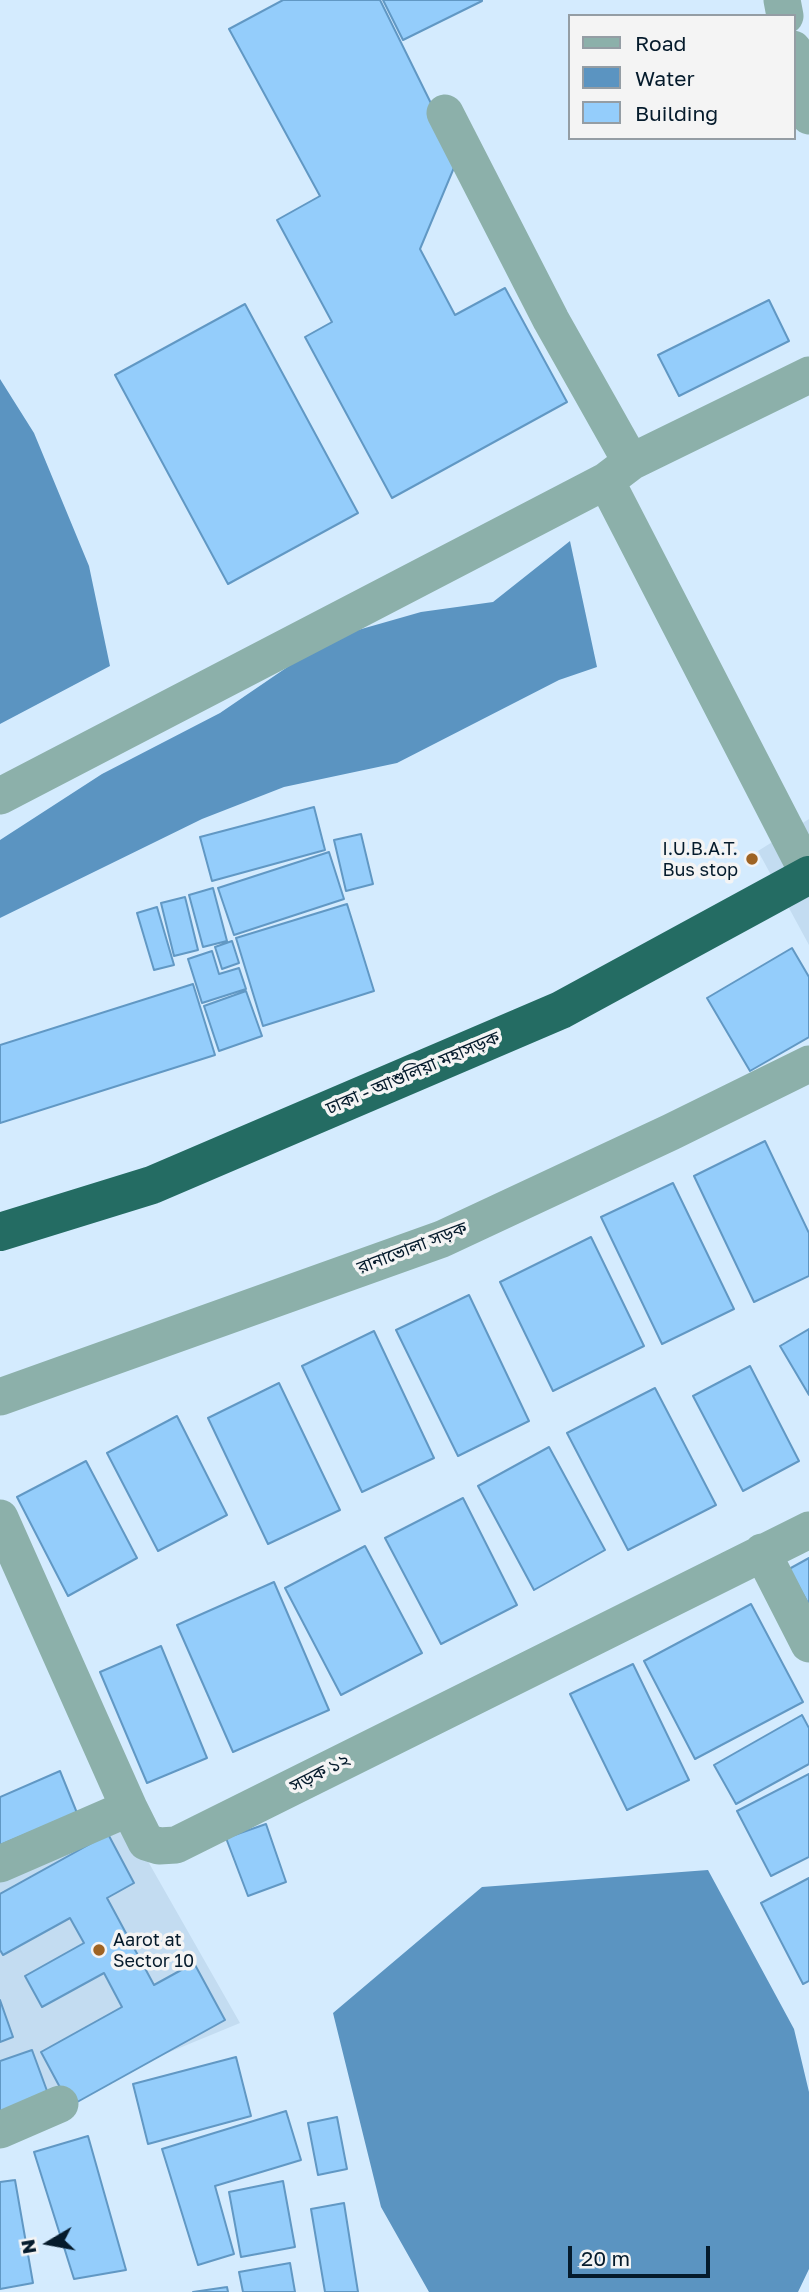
<!DOCTYPE html>
<html>
<head>
<meta charset="utf-8">
<style>
	body { margin:0 }
	#map { position:relative; width:809px; height:2292px; overflow:hidden; background:#d4ebfe; font-family:"Golos Text",sans-serif }
	canvas { display:block }
	.legend { position:absolute; left:568px; top:14px; width:228px; height:126px; box-sizing:border-box; background:#f4f4f4; border:2px solid #949da4; margin:0; padding:9px 12px; list-style:none; font-size:21px; color:#051b2c }
	.legend li { display:flex; align-items:center; gap:14px; height:35px }
	.legend b { width:35px; border:2px solid #949da4 }
	.north { position:absolute; left:14px; top:2208px; width:70px; height:70px; -webkit-text-stroke:5px #f4f4f4; paint-order:stroke; rotate:260deg; font-size:19px; font-weight:700; line-height:28px; text-align:center; color:#051b2c }
	.north::after { content:''; display:block; margin:auto; width:24px; height:32px; background:#051b2c; clip-path:polygon(50% 0,100% 100%,50% 72%,0 100%) }
	.scale { position:absolute; left:568px; top:2246px; width:142px; height:32px; box-sizing:border-box; border:4px solid #051b2c; border-top:0; padding-left:9px; font-size:21px; line-height:24px; white-space:nowrap; color:#051b2c; -webkit-text-stroke:5px #f4f4f4; paint-order:stroke }
</style>
</head>
<body>
<div id="map">
<canvas width="809" height="2292"></canvas>
<ul class="legend">
<li><b style="height:9px;background:#8cb0aa"></b>Road</li>
<li><b style="height:19px;background:#5b94c1"></b>Water</li>
<li><b style="height:19px;background:#94cdfb"></b>Building</li>
</ul>
<div class="north">N</div>
<div class="scale">20 m</div>
</div>
<script>
const context = document.querySelector('canvas').getContext('2d');
context.lineJoin = 'round';
function paint(path, color) {
  context.fillStyle = color;
  context.fill(path, 'evenodd');
}
function shape(rows) {
  const path = new Path2D();
  for (const r of rows) {
    path.moveTo(r[0], r[1]);
    for (let i = 2; i < r.length; i += 2) path.lineTo(r[i], r[i + 1]);
  }
  return path;
}
function trace(path, color, width, dash) {
  context.strokeStyle = color;
  context.lineWidth = width;
  context.lineCap = dash ? 'butt' : 'round';
  context.setLineDash(dash || []);
  context.stroke(path);
}
function label(font, color, halo, rows, align = 'center') {
  context.font = font + ' "Golos Text","Noto Sans Bengali",sans-serif';
  context.lineWidth = 7;
  context.setLineDash([]);
  context.textBaseline = 'middle';
  context.strokeStyle = halo;
  context.fillStyle = color;
  for (const [text, x, y, turn = 0] of rows) {
    context.save();
    context.translate(x, y);
    context.rotate((+turn || 0) * Math.PI / 180);
    context.textAlign = isNaN(turn) ? turn : align;
    if (halo) context.strokeText(text, 0, 0);
    context.fillText(text, 0, 0);
    context.restore();
  }
}
paint(shape([
	[809,819,809,945,758,851],
	[125,1821,240,2023,0,2122,0,1877]
]), '#c3dcf1');
paint(shape([
	[0,379,34,433,89,566,110,666,0,724],
	[570,541,597,667,559,680,397,763,284,787,202,819,0,918,0,840,102,774,220,713,330,638,421,612,493,602],
	[708,1870,794,2029,809,2092,809,2269,798,2292,429,2292,381,2207,333,2013,482,1887]
]), '#5b94c1');
const building = shape([
	[283,0,380,0,458,158,420,249,455,315,505,288,567,402,392,498,305,337,332,322,277,220,320,196,229,29,283,0],
	[383,0,482,0,482,1,403,40,383,0],
	[769,300,789,341,679,396,658,355,769,300],
	[245,304,358,513,228,584,115,375,245,304],
	[314,807,325,850,212,881,200,837,314,807],
	[361,834,373,884,346,891,334,840,361,834],
	[329,852,344,899,234,935,218,888,329,852],
	[213,888,227,941,203,947,189,895,213,888],
	[185,897,198,950,174,956,161,903,185,897],
	[347,904,374,991,263,1026,236,938,347,904],
	[157,907,174,965,154,970,137,913,157,907],
	[232,941,239,963,222,969,215,947,232,941],
	[792,948,809,977,809,1037,750,1071,707,998,792,948],
	[212,951,219,974,239,968,246,989,202,1003,188,959,212,951],
	[193,984,215,1055,0,1123,0,1045,193,984],
	[246,991,262,1036,219,1051,204,1006,246,991],
	[765,1141,809,1233,809,1276,754,1302,694,1176,765,1141],
	[673,1183,734,1309,662,1344,601,1217,673,1183],
	[591,1237,644,1346,553,1391,500,1282,591,1237],
	[469,1295,529,1421,458,1456,396,1330,469,1295],
	[809,1329,809,1395,780,1346,809,1329],
	[374,1331,434,1458,362,1492,302,1366,374,1331],
	[750,1366,799,1461,743,1491,693,1396,750,1366],
	[279,1383,340,1510,268,1544,208,1418,279,1383],
	[655,1388,716,1505,628,1550,567,1433,655,1388],
	[177,1416,227,1515,158,1551,107,1453,177,1416],
	[549,1447,605,1550,534,1590,478,1486,549,1447],
	[86,1461,137,1558,68,1596,17,1497,86,1461],
	[463,1498,517,1605,441,1644,385,1538,463,1498],
	[365,1546,422,1653,341,1695,285,1588,365,1546],
	[809,1558,809,1605,789,1569,809,1558],
	[274,1582,329,1710,233,1752,177,1625,274,1582],
	[751,1604,803,1702,695,1759,644,1661,751,1604],
	[161,1646,207,1758,147,1783,100,1672,161,1646],
	[633,1664,689,1780,627,1810,570,1694,633,1664],
	[802,1715,809,1728,809,1764,736,1804,714,1765,802,1715],
	[60,1771,77,1813,0,1845,0,1797,60,1771],
	[809,1774,809,1857,771,1876,737,1811,809,1774],
	[266,1824,286,1882,248,1896,226,1838,266,1824],
	[108,1834,134,1883,107,1898,154,1985,194,1963,225,2020,70,2106,41,2052,122,2007,104,1973,42,2007,25,1976,84,1943,70,1918,3,1955,0,1950,0,1894,108,1834],
	[809,1878,809,1981,803,1984,761,1903,809,1878],
	[0,2000,13,2037,0,2042,0,2000],
	[32,2050,50,2099,0,2117,0,2061,32,2050],
	[236,2057,251,2116,148,2144,133,2084,236,2057],
	[286,2111,301,2160,215,2186,234,2254,198,2265,162,2149,286,2111],
	[337,2117,347,2169,318,2175,308,2123,337,2117],
	[88,2136,126,2270,74,2279,34,2152,88,2136],
	[15,2180,33,2283,0,2289,0,2182,15,2180],
	[283,2181,295,2247,241,2257,229,2192,283,2181],
	[344,2203,358,2292,325,2292,311,2209,344,2203],
	[290,2263,295,2292,243,2292,239,2272,290,2263],
	[227,2287,228,2292,193,2292,227,2287]
]);
paint(building, '#94cdfb');
trace(building, '#6198c4', 2);
trace(shape([
	[782,0,785,16],
	[793,49,809,116],
	[445,113,551,320,631,462],
	[606,481,809,875],
	[0,796,606,481,631,462,809,375],
	[0,1397,442,1239,671,1132,809,1064],
	[0,1518,129,1808,146,1842,159,1846,176,1845,809,1530],
	[762,1552,809,1644],
	[0,1864,129,1808],
	[0,2130,60,2104]
]), '#8cb0aa', 37);
trace(shape([
	[0,1232,152,1185,561,1010,809,875]
]), '#246c63', 38);
for (const [x, y, r, color] of [
	[752,859,7,"#9e6323"],
	[99,1950,7,"#9e6323"]
]) {
  const dot = new Path2D();
  dot.arc(x, y, r, 0, 2 * Math.PI);
  context.fillStyle = color;
  context.fill(dot);
  trace(dot, '#f4f4f4', 2.5);
}
label('18px', '#051b2c', '#f4f4f4', [
	["I.U.B.A.T.",738,849],
	["Bus stop",738,870],
	["Aarot at",113,1940,"left"],
	["Sector 10",113,1961,"left"]
], 'right');
label('18px', '#051b2c', '#f4f4f4', [
	["ঢাকা - আশুলিয়া মহাসড়ক",413,1073,-23],
	["রানাভোলা সড়ক",412,1248,-21],
	["সড়ক ১২",320,1773,-27]
]);
</script>
</body>
</html>
